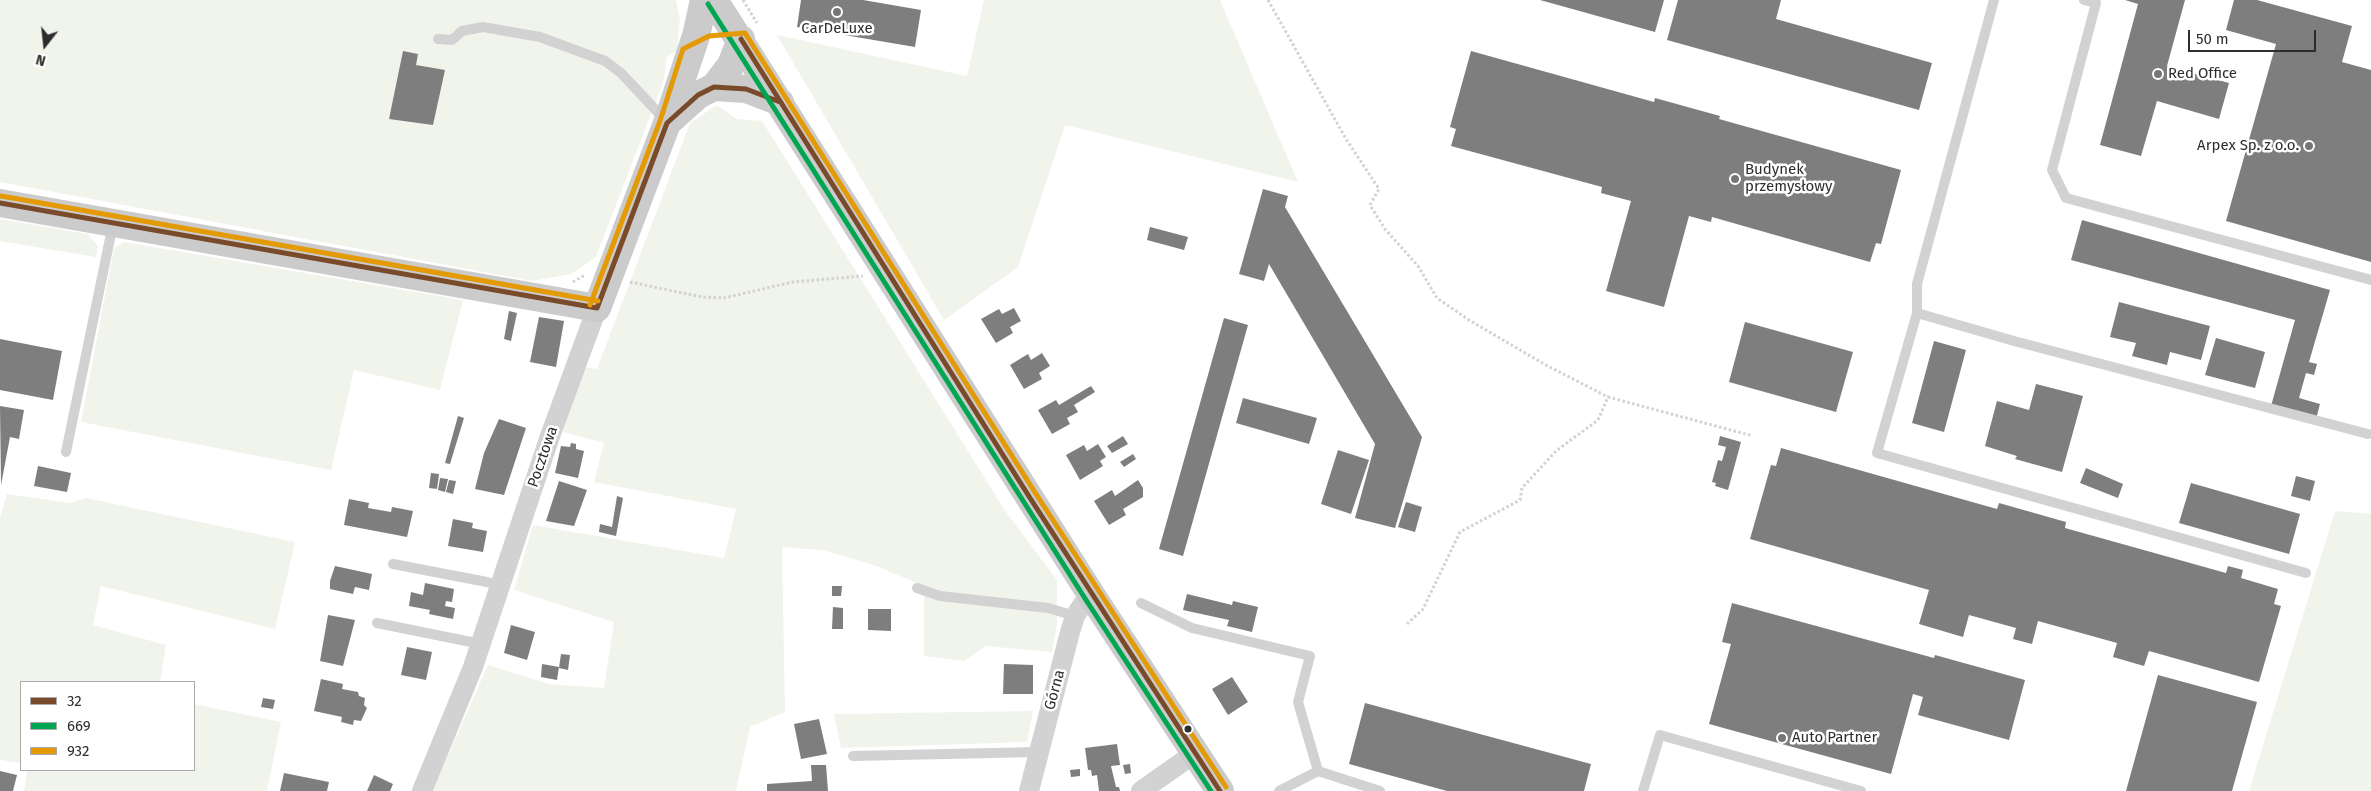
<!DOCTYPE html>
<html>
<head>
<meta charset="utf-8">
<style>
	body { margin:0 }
	#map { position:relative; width:2371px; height:791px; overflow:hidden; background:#fff; font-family:"Fira Sans",sans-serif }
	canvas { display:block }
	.legend { position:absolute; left:20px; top:681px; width:175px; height:90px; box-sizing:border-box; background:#fff; border:1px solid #ababab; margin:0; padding:6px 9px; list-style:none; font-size:15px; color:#2d2d2d }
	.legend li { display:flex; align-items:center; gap:10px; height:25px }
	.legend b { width:25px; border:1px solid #ababab }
	.north { position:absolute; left:20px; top:20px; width:50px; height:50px; -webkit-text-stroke:4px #fff; paint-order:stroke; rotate:196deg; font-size:14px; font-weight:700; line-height:20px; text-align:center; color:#2d2d2d }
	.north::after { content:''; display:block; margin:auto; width:18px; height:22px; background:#2d2d2d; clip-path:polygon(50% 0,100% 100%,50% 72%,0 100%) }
	.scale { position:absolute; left:2188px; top:30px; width:128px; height:22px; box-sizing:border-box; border:2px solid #2d2d2d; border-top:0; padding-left:6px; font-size:15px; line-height:18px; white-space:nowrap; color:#2d2d2d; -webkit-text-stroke:4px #fff; paint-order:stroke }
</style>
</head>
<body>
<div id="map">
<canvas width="2371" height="791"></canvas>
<ul class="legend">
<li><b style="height:6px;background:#7a4b2a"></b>32</li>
<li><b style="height:6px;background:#00a651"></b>669</li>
<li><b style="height:6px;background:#e39a04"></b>932</li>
</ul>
<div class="north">N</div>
<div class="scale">50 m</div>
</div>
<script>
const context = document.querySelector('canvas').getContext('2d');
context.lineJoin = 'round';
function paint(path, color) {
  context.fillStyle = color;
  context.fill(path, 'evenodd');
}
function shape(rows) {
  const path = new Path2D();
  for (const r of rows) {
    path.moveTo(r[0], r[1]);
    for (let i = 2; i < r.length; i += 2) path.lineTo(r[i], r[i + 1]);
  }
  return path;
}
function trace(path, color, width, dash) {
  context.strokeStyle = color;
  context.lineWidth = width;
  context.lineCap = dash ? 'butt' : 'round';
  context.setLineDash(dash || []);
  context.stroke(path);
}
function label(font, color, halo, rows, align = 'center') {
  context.font = font + ' "Fira Sans",sans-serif';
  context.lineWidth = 5;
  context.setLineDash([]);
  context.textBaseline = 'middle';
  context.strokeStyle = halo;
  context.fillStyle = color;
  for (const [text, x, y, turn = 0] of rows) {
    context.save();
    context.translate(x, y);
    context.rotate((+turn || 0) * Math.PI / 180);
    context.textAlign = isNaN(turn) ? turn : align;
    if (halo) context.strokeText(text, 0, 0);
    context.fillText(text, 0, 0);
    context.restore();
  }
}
paint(shape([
	[0,0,676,0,680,20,677,51,667,57,663,83,596,257,571,274,532,281,0,182],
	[984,0,1220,0,1298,182,1065,125,1018,267,944,320,777,35,967,76],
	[717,105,737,119,762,121,1006,512,1057,580,1057,624,1052,652,986,646,964,661,924,656,924,586,871,564,822,550,782,547,785,712,750,727,736,791,432,791,488,665,549,684,604,688,614,622,514,590,533,525,724,558,736,509,594,482,604,443,563,432,583,367,597,369,690,123],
	[0,219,88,234,98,246,96,257,0,241],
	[124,242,463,300,440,390,354,370,331,470,81,422,114,248],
	[7,494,70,503,86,498,295,542,275,629,101,586,93,625,166,645,160,682,21,682,21,763,0,760,0,518],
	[2335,511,2371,514,2371,791,2249,791],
	[194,704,281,722,267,791,24,791,27,770,194,770],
	[1033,711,1027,742,841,748,834,714]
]), '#f1f4eb');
paint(shape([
	[801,0,863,0,921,10,915,47,797,27],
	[1540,0,1664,0,1655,32],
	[1678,0,1781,0,1776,19,1932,63,1919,110,1667,40],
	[2125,0,2185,0,2167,66,2229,83,2219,119,2157,101,2141,156,2100,145,2138,4],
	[2234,0,2257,0,2352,26,2342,62,2371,70,2371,262,2226,221,2276,44,2226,30],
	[403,51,418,54,416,65,445,70,433,125,389,119],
	[1471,51,1654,102,1655,98,1720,116,1719,119,1901,170,1881,244,1876,243,1870,262,1712,217,1711,222,1689,216,1664,307,1606,291,1631,201,1601,193,1602,187,1451,146,1456,129,1450,127],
	[1263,189,1288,196,1285,207,1422,437,1395,528,1355,518,1375,444,1269,264,1264,281,1239,274],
	[2082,220,2330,290,2309,362,2317,364,2314,375,2306,373,2299,398,2320,404,2316,419,2271,406,2295,320,2071,260],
	[1150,227,1188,237,1184,250,1147,240],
	[2119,302,2210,326,2201,360,2170,352,2167,365,2132,356,2136,343,2110,337],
	[1014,308,1021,321,1010,327,1013,333,996,343,981,319,999,309,1002,314],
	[509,311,517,313,511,341,504,339],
	[539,317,564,321,556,367,530,362],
	[1224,318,1248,325,1183,556,1159,549],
	[1745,322,1853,352,1836,412,1729,382],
	[2216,338,2265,352,2255,388,2205,375],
	[0,339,62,351,53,400,0,390],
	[1934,341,1966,350,1944,432,1912,423],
	[1042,353,1050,366,1039,373,1042,379,1024,389,1010,365,1028,354,1031,360],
	[2036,384,2083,396,2062,472,2015,459,2017,456,1985,446,1997,401,2029,410],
	[1091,386,1095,392,1074,405,1078,412,1067,418,1070,424,1052,434,1038,410,1056,400,1059,405],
	[1243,398,1317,418,1309,444,1236,423],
	[0,406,24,410,19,439,10,437,1,485],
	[458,416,464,418,450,464,445,463],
	[499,419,526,428,504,495,475,489,484,453],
	[1123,436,1128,444,1112,453,1107,446],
	[1720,436,1741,442,1728,490,1715,486,1716,483,1712,482,1718,460,1722,461,1726,447,1718,445],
	[571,443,576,444,576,449,584,451,578,478,555,473,561,446,570,447],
	[1098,444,1106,457,1100,461,1103,466,1080,480,1066,455,1084,445,1087,451],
	[1781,448,1997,509,1999,503,2066,522,2065,528,2226,573,2228,566,2243,570,2241,578,2278,589,2274,604,2281,606,2259,682,2149,651,2144,666,2113,657,2117,643,2038,621,2032,644,2013,639,2016,628,1969,615,1963,637,1919,624,1929,590,1750,539,1771,465,1776,466],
	[1338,450,1369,460,1351,514,1321,504],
	[1133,454,1136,459,1124,467,1120,462],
	[38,466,71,473,67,492,34,486],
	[2086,468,2123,484,2118,498,2080,483],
	[431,473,439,474,437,489,429,488],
	[2296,476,2315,481,2310,501,2291,496],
	[440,478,448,479,445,492,438,490],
	[449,480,456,481,453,494,446,492],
	[1138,480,1143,488,1143,497,1123,509,1126,515,1109,525,1094,501,1112,490,1115,496],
	[559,481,587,490,574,526,546,521],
	[2191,483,2300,514,2289,554,2179,523],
	[617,496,623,498,616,536,599,532,600,524,612,527],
	[349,499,369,503,368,508,391,512,392,507,413,511,407,537,344,525],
	[1406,502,1422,507,1415,532,1398,527],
	[453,519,473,523,472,528,487,531,483,552,448,546],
	[335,566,372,574,369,590,355,587,353,594,330,589,330,581],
	[425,583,454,589,452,602,446,601,445,606,455,608,453,619,429,614,430,610,409,606,411,592,423,595],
	[832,586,842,586,841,596,832,596],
	[1187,594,1232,605,1233,601,1258,607,1252,632,1227,626,1229,620,1183,610],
	[1732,603,1934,658,1935,655,2025,680,2009,740,1918,715,1923,697,1913,694,1891,774,1709,724,1731,644,1722,642],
	[833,607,843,608,843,629,832,629],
	[868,609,891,609,891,631,868,630],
	[328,615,355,620,343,666,320,661],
	[511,625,535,632,527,660,504,653],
	[407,647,432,652,426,680,401,675],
	[561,654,570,655,568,670,559,668],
	[542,664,559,667,557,680,541,677],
	[1004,664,1033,665,1033,694,1003,694],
	[2158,675,2257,702,2232,791,2126,791],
	[1232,677,1248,702,1228,715,1212,689],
	[321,679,343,684,342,689,358,692,359,696,365,698,364,705,367,708,361,721,354,720,353,725,341,722,342,717,314,711],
	[263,698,275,700,273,709,261,707],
	[1365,703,1591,764,1584,791,1447,791,1349,764],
	[819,719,827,754,801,759,794,724],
	[1117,744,1120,765,1111,766,1116,787,1119,787,1120,791,1099,791,1097,775,1092,776,1091,770,1088,770,1085,748],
	[1130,764,1131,773,1125,774,1123,765],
	[811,765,826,765,828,791,767,791,767,784,812,781],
	[1080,769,1080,776,1071,777,1070,770],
	[0,771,17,775,13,791,0,791],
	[284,773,329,782,327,791,280,791],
	[374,775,393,784,390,791,367,791]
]), '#7e7e7e');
trace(shape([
	[743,0,757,23],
	[1268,0,1346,139,1379,189,1370,205,1385,229,1418,266,1437,298,1469,320,1544,364,1608,397],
	[573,282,585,275],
	[630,282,702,297,724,298,793,282,863,276],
	[1407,624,1423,609,1460,532,1520,500,1522,488,1556,451,1598,420,1608,397,1753,436]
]), '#d2d2d2', 3, [2.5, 2.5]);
trace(shape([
	[1994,0,1917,284,1917,313,2014,341,2368,434],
	[2084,0,2096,3,2052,170,2066,198,2371,280],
	[438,39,452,40,462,31,483,27,540,37,605,61,621,73,666,121],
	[1917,313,1877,453,2306,573],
	[66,452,113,224],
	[393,564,487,582,500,586],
	[917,588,940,596,1048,608,1075,616],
	[1141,603,1192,628,1310,656,1298,702,1318,771],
	[377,623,481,644],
	[853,756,1039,752],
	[1279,791,1318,771,1380,791],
	[1643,791,1660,735,1861,791]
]), '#d2d2d2', 10);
trace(shape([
	[422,791,473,667,549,439,597,308],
	[1029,791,1070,632,1075,616,1083,604,1092,596],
	[1141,791,1195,753]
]), '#d2d2d2', 20);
trace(shape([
	[714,0,1092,596,1220,791],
	[714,87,746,89,780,102],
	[668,122,698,95,714,87,731,65,741,39],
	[0,203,597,308,667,123,696,36,704,0]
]), '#cbcbcb', 28);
trace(shape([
	[741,39,1030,498,1220,791],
	[0,203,597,308],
	[597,308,667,123,698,95,714,87,746,89,780,102]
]), '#7a4b2a', 5);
trace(shape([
	[708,4,1086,600,1211,791]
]), '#00a651', 5);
trace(shape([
	[1,196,598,301],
	[590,305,660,121,683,49,709,36,745,33,1036,494,1226,787]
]), '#e39a04', 5);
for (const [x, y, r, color] of [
	[837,12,5,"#767676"],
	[2158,74,5,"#767676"],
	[2309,146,5,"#767676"],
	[1735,179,5,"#767676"],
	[1188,729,4.5,"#2d2d2d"],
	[1782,738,5,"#767676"]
]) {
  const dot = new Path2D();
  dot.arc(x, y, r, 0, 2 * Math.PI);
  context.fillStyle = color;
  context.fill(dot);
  trace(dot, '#fff', 2);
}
label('15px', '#2d2d2d', '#fff', [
	["CarDeLuxe",837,29,"center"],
	["Red Office",2168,74],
	["Arpex Sp. z o.o.",2299,146,"right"],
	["Budynek",1745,170],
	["przemysłowy",1745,187],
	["Auto Partner",1792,738]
], 'left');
label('15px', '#2d2d2d', '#fff', [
	["Pocztowa",543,457,-71],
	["Górna",1055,690,-75]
]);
</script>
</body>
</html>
